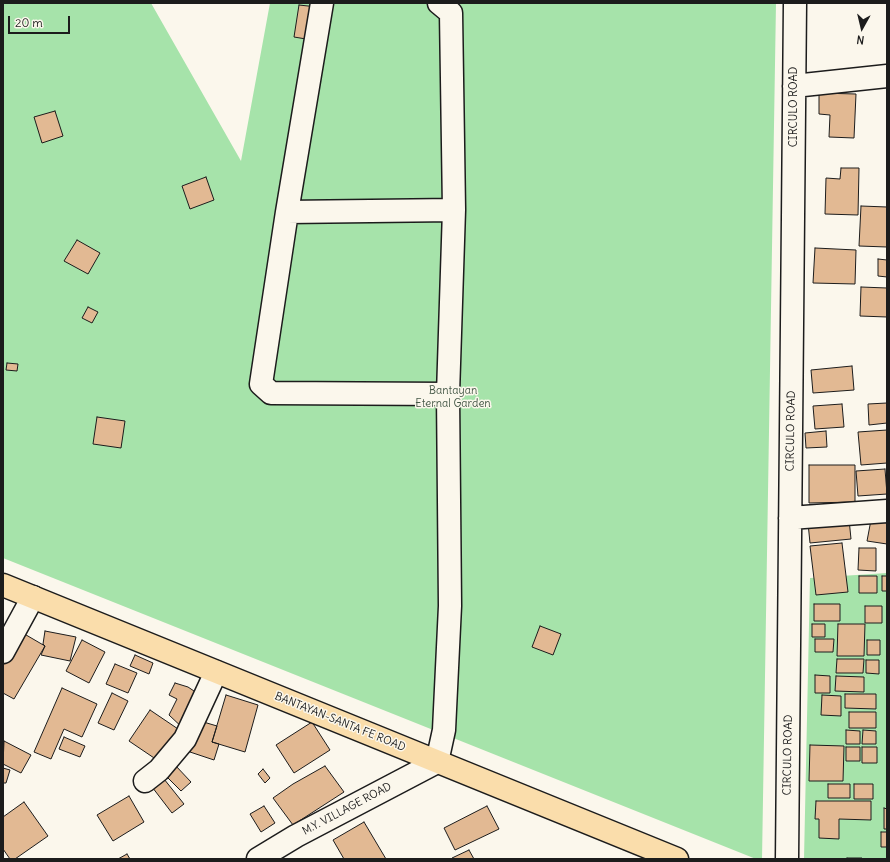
<!DOCTYPE html>
<html>
<head>
<meta charset="utf-8">
<style>
	body { margin:0 }
	#map { position:relative; width:890px; height:862px; overflow:hidden; background:#fbf7ec; font-family:Delius,sans-serif }
	canvas { display:block }
	.frame { position:absolute; inset:0; border:4px solid #1c1c1c; pointer-events:none }
	.north { position:absolute; left:842px; top:8px; width:40px; height:40px; -webkit-text-stroke:3px #fbf7ec; paint-order:stroke; rotate:188deg; font-size:11px; font-weight:700; line-height:16px; text-align:center; color:#1c1c1c }
	.north::after { content:''; display:block; margin:auto; width:14px; height:18px; background:#1c1c1c; clip-path:polygon(50% 0,100% 100%,50% 72%,0 100%) }
	.scale { position:absolute; left:8px; top:16px; width:62px; height:18px; box-sizing:border-box; border:2px solid #1c1c1c; border-top:0; padding-left:5px; font-size:12px; line-height:14px; white-space:nowrap; color:#1c1c1c; -webkit-text-stroke:3px #fbf7ec; paint-order:stroke }
</style>
</head>
<body>
<div id="map">
<canvas width="890" height="862"></canvas>
<div class="frame"></div>
<div class="north">N</div>
<div class="scale">20 m</div>
</div>
<script>
const context = document.querySelector('canvas').getContext('2d');
context.lineJoin = 'round';
function paint(path, color) {
  context.fillStyle = color;
  context.fill(path, 'evenodd');
}
function shape(rows) {
  const path = new Path2D();
  for (const r of rows) {
    path.moveTo(r[0], r[1]);
    for (let i = 2; i < r.length; i += 2) path.lineTo(r[i], r[i + 1]);
  }
  return path;
}
function trace(path, color, width, dash) {
  context.strokeStyle = color;
  context.lineWidth = width;
  context.lineCap = dash ? 'butt' : 'round';
  context.setLineDash(dash || []);
  context.stroke(path);
}
function label(font, color, halo, rows, align = 'center') {
  context.font = font + ' Delius,sans-serif';
  context.lineWidth = 3;
  context.setLineDash([]);
  context.textBaseline = 'middle';
  context.strokeStyle = halo;
  context.fillStyle = color;
  for (const [text, x, y, turn = 0] of rows) {
    context.save();
    context.translate(x, y);
    context.rotate((+turn || 0) * Math.PI / 180);
    context.textAlign = isNaN(turn) ? turn : align;
    if (halo) context.strokeText(text, 0, 0);
    context.fillText(text, 0, 0);
    context.restore();
  }
}
paint(shape([
	[3,3,151,3,241,161,270,3,776,3,762,859,756,859,3,558],
	[887,573,887,859,804,859,810,578]
]), '#a6e3aa');
const building = shape([
	[299,5,317,7,312,40,294,37,299,5],
	[819,93,856,94,854,138,829,137,830,115,819,114,819,93],
	[55,111,63,136,42,143,34,117,55,111],
	[841,168,859,168,858,215,825,214,826,178,840,179,841,168],
	[206,177,214,200,190,209,182,186,206,177],
	[861,206,887,207,887,247,859,246,861,206],
	[77,240,100,253,88,274,64,261,77,240],
	[815,248,856,250,855,284,813,283,815,248],
	[878,259,887,260,887,277,878,276,878,259],
	[861,287,887,288,887,317,860,316,861,287],
	[88,307,98,312,92,323,82,318,88,307],
	[7,363,18,364,17,371,6,370,7,363],
	[852,366,854,390,813,393,811,370,852,366],
	[887,403,887,423,869,425,868,404,887,403],
	[842,404,844,427,815,429,813,406,842,404],
	[97,417,125,421,121,448,93,444,97,417],
	[887,430,887,463,861,465,858,432,887,430],
	[826,431,827,447,806,448,805,433,826,431],
	[809,465,855,465,855,502,809,503,809,465],
	[885,469,887,494,858,496,856,471,885,469],
	[849,519,851,539,810,543,808,523,849,519],
	[871,520,887,523,887,544,867,541,871,520],
	[842,543,848,592,816,595,810,546,842,543],
	[859,548,876,548,876,571,858,570,859,548],
	[859,576,877,576,877,593,859,593,859,576],
	[882,576,887,576,887,591,882,591,882,576],
	[814,604,840,604,840,621,814,621,814,604],
	[865,606,882,606,882,623,865,623,865,606],
	[812,624,825,624,825,637,812,637,812,624],
	[838,624,865,624,864,656,837,656,838,624],
	[540,626,561,634,553,655,532,647,540,626],
	[45,631,76,637,70,661,41,655,45,646,43,644,45,631],
	[21,632,45,646,14,699,3,693,3,663,21,632],
	[815,639,834,639,833,652,815,652,815,639],
	[82,640,105,652,89,683,66,671,82,640],
	[867,640,880,640,880,655,867,655,867,640],
	[135,655,153,663,149,674,130,666,135,655],
	[837,659,864,659,863,673,836,673,837,659],
	[866,660,879,660,879,674,866,673,866,660],
	[115,664,137,673,128,693,106,684,115,664],
	[815,675,830,676,830,693,815,693,815,675],
	[836,676,864,677,864,692,835,691,836,676],
	[175,683,188,687,200,695,185,730,169,715,177,699,169,695,175,683],
	[62,688,97,704,82,737,64,729,51,759,34,752,62,688],
	[112,693,128,701,114,730,98,723,112,693],
	[845,694,876,694,876,709,845,708,845,694],
	[226,695,258,705,245,752,212,742,226,695],
	[822,695,841,696,841,716,821,715,822,695],
	[150,710,181,731,160,762,129,741,150,710],
	[849,712,876,712,876,728,849,728,849,712],
	[200,721,217,726,212,742,219,744,214,760,190,752,200,721],
	[312,722,330,750,294,773,276,745,312,722],
	[846,730,860,731,860,744,846,744,846,730],
	[863,730,876,731,876,744,862,744,863,730],
	[64,737,85,746,80,757,59,749,64,737],
	[4,741,31,755,21,773,3,764,4,741],
	[810,745,844,746,843,781,809,781,810,745],
	[846,747,860,747,860,761,846,761,846,747],
	[862,747,877,747,877,763,862,763,862,747],
	[175,765,191,782,181,791,165,775,175,765],
	[325,766,344,792,293,825,273,798,293,784,325,766],
	[3,768,10,770,6,783,3,783,3,768],
	[263,769,270,778,265,783,258,774,263,769],
	[160,774,184,804,172,813,149,783,160,774],
	[828,784,850,784,850,798,828,798,828,784],
	[854,784,873,784,873,799,854,799,854,784],
	[129,796,144,822,113,841,97,815,129,796],
	[816,801,871,801,871,820,839,819,839,839,819,838,819,819,815,819,816,801],
	[24,802,48,836,15,859,10,859,3,849,3,817,24,802],
	[264,806,275,823,261,832,250,814,264,806],
	[487,806,499,829,455,850,444,828,487,806],
	[884,808,887,809,887,829,884,829,884,808],
	[364,822,386,859,344,859,333,840,364,822],
	[881,832,887,832,887,847,881,847,881,832],
	[469,850,474,859,452,859,452,858,469,850],
	[127,854,130,859,118,859,127,854],
	[847,858,862,858,862,859,847,859,847,858]
]);
paint(building, '#e2b993');
trace(building, '#1c1c1c', 1);
const minor = shape([
	[794,86,887,76],
	[287,212,322,3],
	[448,394,271,393,261,384,287,212,454,210],
	[790,518,887,511],
	[3,652,33,597],
	[145,781,159,770,185,739,216,672],
	[258,859,296,836,437,762,444,730,450,606,448,394,454,210,451,13,439,3],
	[787,859,795,3]
]);
const major = shape([
	[3,585,677,859]
]);
trace(minor, '#1c1c1c', 25);
trace(major, '#1c1c1c', 25);
trace(minor, '#fbf7ec', 22);
trace(major, '#faddab', 22);
label('11px', '#1c1c1c', '#fbf7ec', [
	["CIRCULO ROAD",794,107,-90],
	["CIRCULO ROAD",791,431,-89],
	["BANTAYAN-SANTA FE ROAD",340,722,22],
	["CIRCULO ROAD",788,755,-89],
	["M.Y. VILLAGE ROAD",347,809,-28]
]);
label('11px', '#455847', '#fbf7ec', [
	["Bantayan",453,391],
	["Eternal Garden",453,404]
]);
</script>
</body>
</html>
